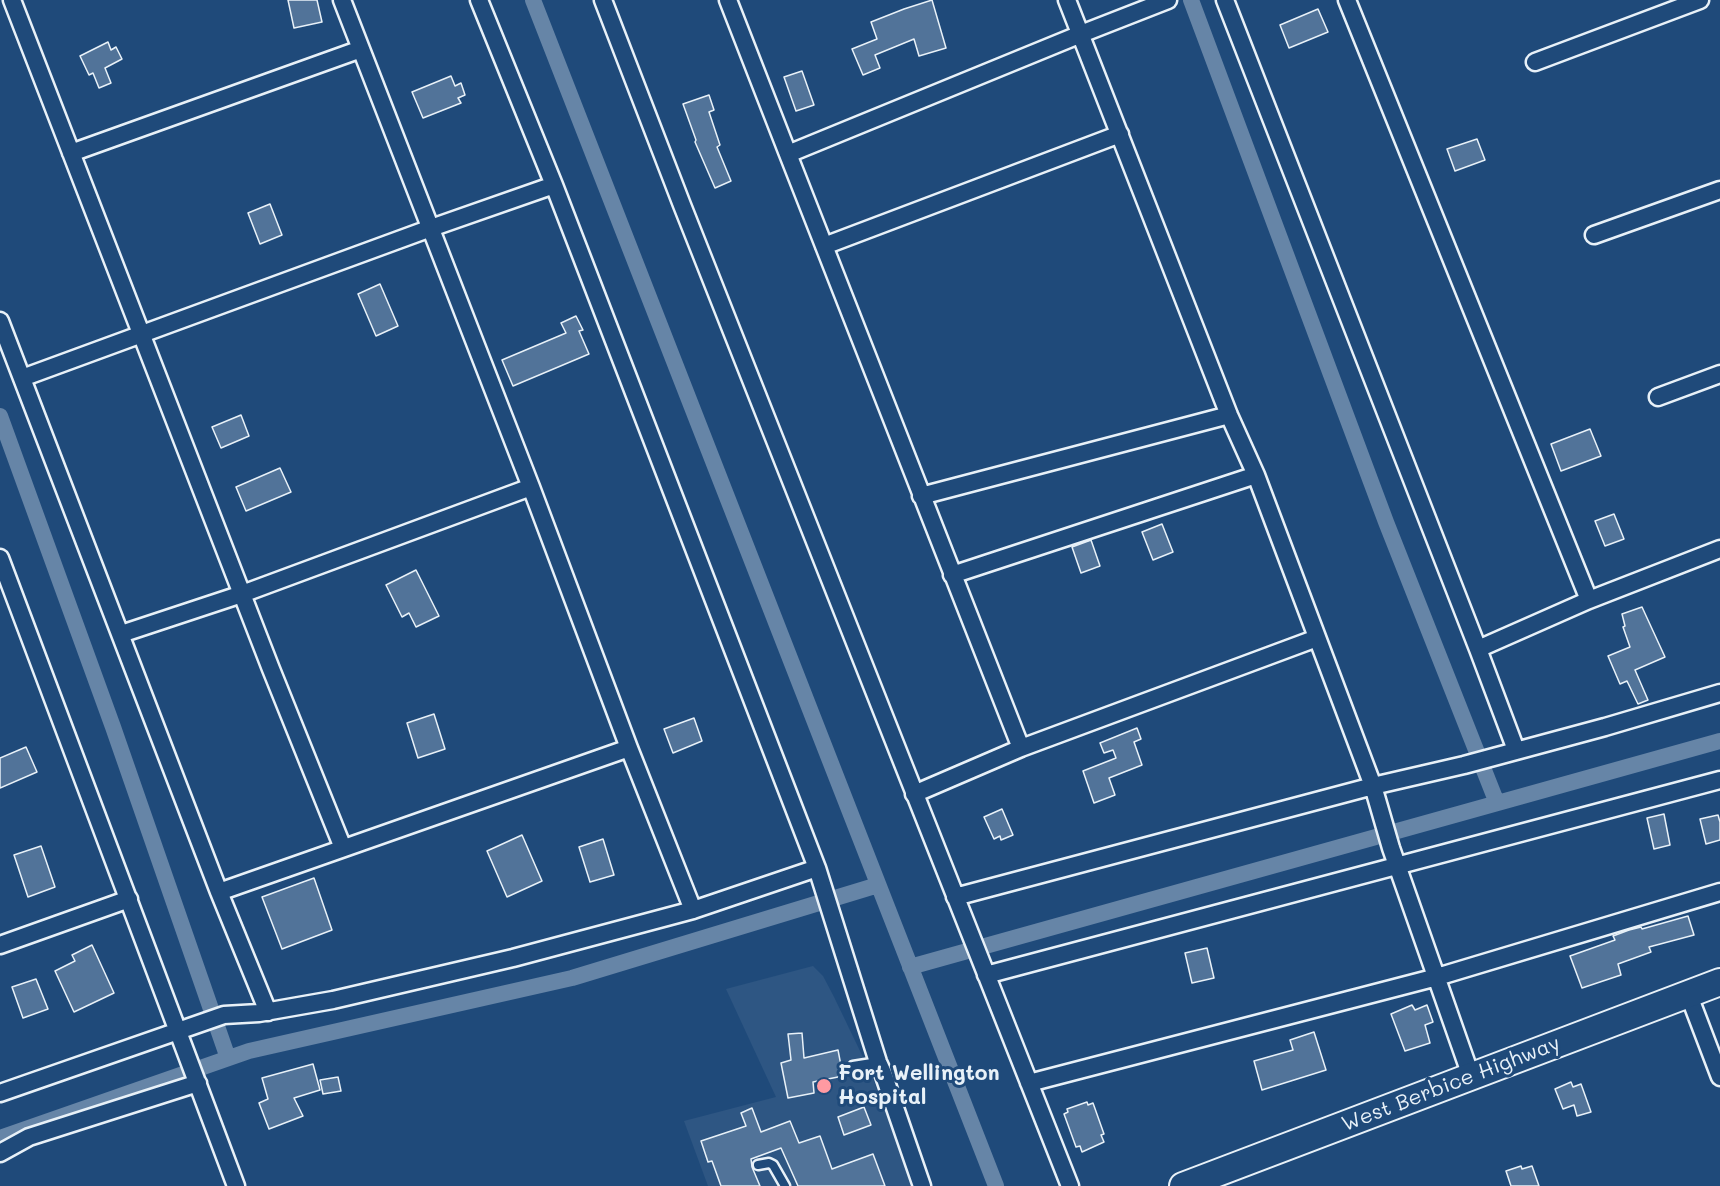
<!DOCTYPE html>
<html>
<head>
<meta charset="utf-8">
<style>
	body { margin:0 }
	canvas { display:block; background:#1f4a7a }
</style>
</head>
<body>
<canvas width="1720" height="1186"></canvas>
<script>
const context = document.querySelector('canvas').getContext('2d');
context.lineJoin = 'round';
function paint(path, color) {
  context.fillStyle = color;
  context.fill(path, 'evenodd');
}
function shape(rows) {
  const path = new Path2D();
  for (const r of rows) {
    path.moveTo(r[0], r[1]);
    for (let i = 2; i < r.length; i += 2) path.lineTo(r[i], r[i + 1]);
  }
  return path;
}
function trace(path, color, width, dash) {
  context.strokeStyle = color;
  context.lineWidth = width;
  context.lineCap = dash ? 'butt' : 'round';
  context.setLineDash(dash || []);
  context.stroke(path);
}
function label(font, color, halo, rows, align = 'center') {
  context.font = font + ' Mali,sans-serif';
  context.lineWidth = 6;
  context.setLineDash([]);
  context.textBaseline = 'middle';
  context.strokeStyle = halo;
  context.fillStyle = color;
  for (const [text, x, y, turn = 0] of rows) {
    context.save();
    context.translate(x, y);
    context.rotate((+turn || 0) * Math.PI / 180);
    context.textAlign = isNaN(turn) ? turn : align;
    if (halo) context.strokeText(text, 0, 0);
    context.fillText(text, 0, 0);
    context.restore();
  }
}
paint(shape([
	[813,966,823,976,834,997,872,1076,912,1186,708,1186,684,1121,776,1097,726,989]
]), '#2e5683');
trace(shape([
	[533,0,996,1186],
	[1191,0,1386,522,1497,803],
	[0,416,113,727,228,1058],
	[910,967,1720,741],
	[0,1138,249,1051,572,978,878,885]
]), '#6685a7', 16);
const building = shape([
	[288,0,317,0,322,22,294,28,288,0],
	[932,0,946,48,919,56,914,39,875,55,880,68,863,75,852,49,877,39,871,22,904,9,932,0],
	[1318,9,1328,32,1289,48,1280,25,1318,9],
	[108,42,111,50,116,47,122,59,105,68,111,83,99,88,93,73,89,75,80,56,108,42],
	[802,71,814,105,796,111,784,77,802,71],
	[451,76,455,86,461,83,465,95,458,98,461,103,423,118,412,92,451,76],
	[709,95,714,110,709,112,720,145,717,147,731,181,715,188,695,142,696,140,683,104,709,95],
	[1477,139,1485,160,1455,171,1447,149,1477,139],
	[270,204,282,235,260,244,248,213,270,204],
	[380,284,398,326,376,336,358,294,380,284],
	[576,316,583,330,579,331,589,354,513,386,502,360,566,333,561,323,576,316],
	[241,415,249,436,221,448,212,427,241,415],
	[1590,429,1601,456,1561,471,1551,444,1590,429],
	[280,468,291,492,246,511,236,487,280,468],
	[1614,514,1624,539,1605,546,1595,521,1614,514],
	[1162,524,1173,552,1153,560,1142,532,1162,524],
	[1091,540,1100,566,1081,573,1072,547,1091,540],
	[416,570,439,616,416,627,409,613,402,617,386,585,416,570],
	[1642,607,1665,657,1635,670,1648,700,1638,704,1627,681,1620,684,1608,656,1630,647,1623,627,1625,626,1622,614,1642,607],
	[434,714,445,749,418,758,407,723,434,714],
	[694,718,702,741,673,753,664,729,694,718],
	[1137,728,1141,739,1134,742,1142,765,1109,778,1115,795,1094,803,1083,771,1116,758,1113,750,1104,753,1100,743,1137,728],
	[26,747,37,772,0,788,0,758,26,747],
	[1002,809,1013,835,1001,840,1000,836,994,839,984,817,1002,809],
	[1664,814,1670,845,1654,849,1647,818,1664,814],
	[1718,815,1720,822,1720,840,1706,844,1700,819,1718,815],
	[522,835,542,881,507,897,487,851,522,835],
	[603,839,614,875,590,882,579,847,603,839],
	[41,846,55,887,28,897,14,855,41,846],
	[314,878,332,930,282,949,262,897,314,878],
	[1688,916,1694,935,1649,947,1651,952,1618,964,1621,975,1582,988,1570,956,1615,940,1613,936,1629,930,1641,927,1642,929,1688,916],
	[92,945,114,993,74,1012,55,971,75,961,72,955,92,945],
	[1207,948,1214,978,1192,983,1185,953,1207,948],
	[36,979,48,1009,23,1018,12,987,36,979],
	[1412,1005,1415,1010,1427,1005,1433,1022,1425,1025,1430,1043,1405,1051,1391,1014,1412,1005],
	[1314,1032,1326,1070,1262,1090,1254,1061,1293,1050,1290,1040,1314,1032],
	[802,1033,804,1058,838,1050,843,1076,813,1082,814,1093,788,1098,781,1063,791,1060,788,1034,802,1033],
	[313,1064,320,1090,294,1098,303,1116,269,1129,259,1103,268,1099,262,1078,313,1064],
	[338,1077,341,1091,323,1094,320,1080,338,1077],
	[1571,1082,1573,1087,1581,1084,1591,1112,1577,1116,1574,1105,1563,1109,1555,1089,1571,1082],
	[1087,1102,1088,1105,1093,1103,1104,1134,1101,1135,1104,1142,1082,1152,1080,1146,1076,1147,1064,1114,1068,1112,1067,1109,1087,1102],
	[864,1107,871,1125,844,1135,838,1117,864,1107],
	[752,1108,761,1132,790,1121,799,1143,820,1136,832,1169,873,1154,885,1186,798,1186,781,1148,751,1159,752,1167,760,1186,721,1186,712,1161,708,1162,701,1141,746,1126,741,1113,752,1108],
	[1521,1166,1522,1169,1532,1166,1539,1186,1511,1186,1506,1171,1521,1166]
]);
paint(building, '#517399');
trace(building, '#e8f1f8', 1.5);
const lane = shape([
	[853,1066,878,1062],
	[758,1165,769,1163,773,1165,785,1186]
]);
const street = shape([
	[12,0,271,669,343,848],
	[342,0,531,487,629,748,693,910],
	[479,0,554,185,817,868,878,1062,883,1073,922,1186],
	[603,0,682,205,1070,1186],
	[728,0,788,154],
	[1067,0,1229,415,1256,475,1373,786,1391,848,1471,1076],
	[1225,0,1478,649,1516,750],
	[1347,0,1589,600],
	[1535,62,1700,0],
	[71,153,361,49],
	[1594,235,1720,190],
	[824,246,1120,134],
	[0,321,219,892,268,1012],
	[22,378,431,228,554,185],
	[1658,397,1720,374],
	[921,496,1229,415],
	[0,558,236,1186],
	[952,575,1256,475],
	[121,634,242,594,531,487],
	[1478,649,1589,600,1720,549],
	[1021,748,1317,638],
	[914,794,1021,748,788,154,1081,34,1168,0],
	[219,892,629,748],
	[955,897,1373,786,1464,765,1605,727,1720,693],
	[0,945,129,899],
	[986,975,1720,780],
	[1688,993,1720,1077],
	[1029,1083,1437,977,1720,892],
	[0,1093,224,1015,259,1013,333,1000,513,958,693,910,817,868],
	[0,1153,29,1137,198,1083]
]);
const primary = shape([
	[1183,1186,1720,982]
]);
trace(lane, '#e8f1f8', 13);
trace(street, '#e8f1f8', 21);
trace(primary, '#e8f1f8', 30);
trace(lane, '#1f4a7a', 8);
trace(street, '#1f4a7a', 16);
trace(primary, '#1f4a7a', 26);
for (const [x, y, r, color] of [
	[824,1086,8,"#ff9aa2"]
]) {
  const dot = new Path2D();
  dot.arc(x, y, r, 0, 2 * Math.PI);
  context.fillStyle = color;
  context.fill(dot);
  trace(dot, '#1f4a7a', 2);
}
label('bold 21px', '#e8f1f8', '#1f4a7a', [
	["Fort Wellington",838,1074],
	["Hospital",838,1098]
], 'left');
label('21px', '#e8f1f8', '#1f4a7a', [
	["West Berbice Highway",1451,1084,-21]
]);
</script>
</body>
</html>
